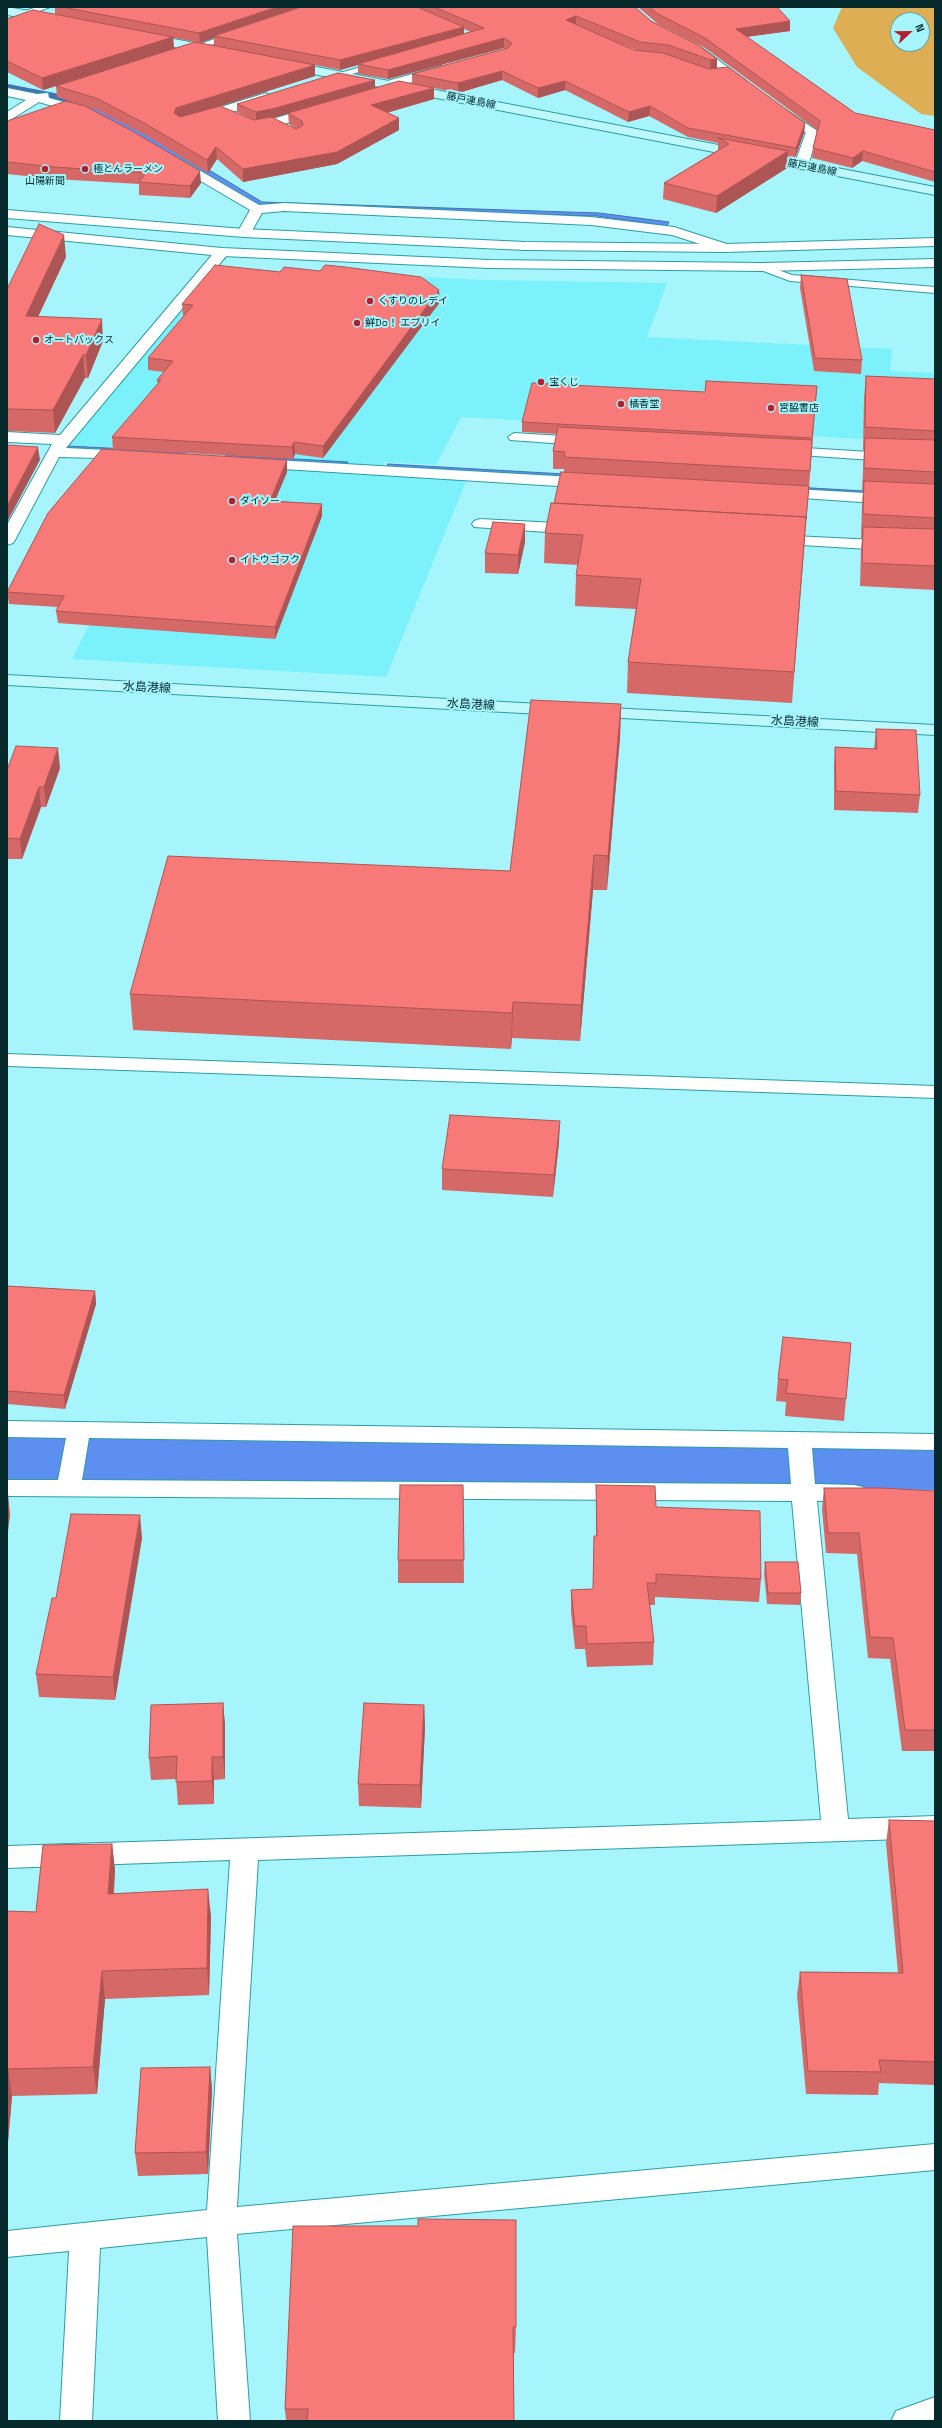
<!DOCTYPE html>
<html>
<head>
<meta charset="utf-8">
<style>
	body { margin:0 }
	#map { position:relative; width:942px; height:2428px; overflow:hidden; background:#a6f5fc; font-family:"Space Grotesk",sans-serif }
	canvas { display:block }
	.frame { position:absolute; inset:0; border:8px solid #06292c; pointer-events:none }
	.north { position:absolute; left:890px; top:12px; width:40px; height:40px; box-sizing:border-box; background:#a6f5fc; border:1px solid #66a3a9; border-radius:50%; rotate:68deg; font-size:11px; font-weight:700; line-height:16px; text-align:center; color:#06292c }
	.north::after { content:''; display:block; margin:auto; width:14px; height:18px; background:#b2202f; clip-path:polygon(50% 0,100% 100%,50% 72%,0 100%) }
</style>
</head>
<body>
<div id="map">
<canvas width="942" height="2428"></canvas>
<div class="frame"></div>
<div class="north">N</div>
</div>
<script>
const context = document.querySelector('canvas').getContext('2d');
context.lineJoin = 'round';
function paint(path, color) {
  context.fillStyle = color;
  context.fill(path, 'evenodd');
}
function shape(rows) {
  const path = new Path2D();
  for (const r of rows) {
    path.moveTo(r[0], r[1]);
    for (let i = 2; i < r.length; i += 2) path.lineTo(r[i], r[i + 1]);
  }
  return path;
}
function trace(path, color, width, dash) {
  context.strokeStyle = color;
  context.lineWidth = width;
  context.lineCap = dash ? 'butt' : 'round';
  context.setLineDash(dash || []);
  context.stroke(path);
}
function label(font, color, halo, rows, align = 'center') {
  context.font = font + ' "Space Grotesk","Noto Sans JP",sans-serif';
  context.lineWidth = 4;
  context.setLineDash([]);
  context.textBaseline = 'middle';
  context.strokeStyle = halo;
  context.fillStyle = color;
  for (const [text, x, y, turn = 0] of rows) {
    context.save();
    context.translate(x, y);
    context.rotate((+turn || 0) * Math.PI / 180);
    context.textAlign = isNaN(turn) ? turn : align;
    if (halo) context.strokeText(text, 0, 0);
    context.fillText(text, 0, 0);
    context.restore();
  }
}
paint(shape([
	[218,268,488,280,667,283,647,337,892,349,890,371,935,373,935,443,461,417,436,465,385,462,381,474,467,479,386,677,72,659,177,451,67,445]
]), '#7bf1fb');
paint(shape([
	[842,7,935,7,935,116,921,114,857,67,833,28],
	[898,20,922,20,922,44,898,44]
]), '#ddae53');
const water = shape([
	[59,96,113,112,262,202,599,213,669,222,667,226,597,216,257,206,100,114,50,98,59,96],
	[68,446,186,452,184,456,66,450,68,446],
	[226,455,348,462,346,465,224,459,226,455],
	[388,464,935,495,935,499,386,467,388,464]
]);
paint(water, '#5d8ff0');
trace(water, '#4370b5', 1);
trace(shape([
	[7,88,69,100]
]), '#4370b5', 8);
trace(shape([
	[7,1470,935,1480]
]), '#4370b5', 12);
paint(shape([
	[7,1428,285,1434,935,1438,935,1490,285,1486,7,1480,7,1428]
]), '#5d8ff0');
const service = shape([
	[36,7,50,7,24,17,19,14,36,7],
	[234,32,242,34,200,49,192,47,234,32],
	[696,48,702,48,745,80,745,84,739,84,696,52,696,48],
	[378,62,386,64,338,78,333,75,378,62],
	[786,110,816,130,816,134,808,134,783,115,781,113,786,110],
	[762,264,792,275,935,287,935,293,790,281,758,269,757,267,762,264],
	[514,433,579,437,585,441,579,445,510,440,508,437,514,433],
	[789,447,887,453,893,457,887,461,785,454,783,451,785,448,789,447]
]);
const minor = shape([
	[441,66,447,70,445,73,388,89,382,85,384,82,441,66],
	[7,88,37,94,48,93,49,98,89,109,91,112,85,116,39,102,7,122,7,112,26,100,7,96,7,88],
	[266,93,272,97,270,100,200,122,194,118,195,115,266,93],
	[317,106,323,110,321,113,274,127,268,123,269,120,317,106],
	[812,128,818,132,808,166,806,169,796,169,794,166,806,132,812,128],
	[175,156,259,205,284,203,591,217,674,227,730,245,732,248,725,252,672,235,591,225,284,211,262,213,249,236,244,237,237,233,250,210,170,163,168,160,175,156],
	[222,248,229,252,227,255,66,448,129,451,137,456,135,459,59,457,15,540,13,543,7,545,7,525,52,444,7,442,7,432,60,435,217,249,222,248],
	[257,459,590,478,598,483,590,488,251,467,249,464,251,461,257,459],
	[778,488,935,497,935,507,772,496,770,493,772,490,778,488],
	[480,519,576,524,582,526,584,529,582,532,576,534,474,527,472,524,474,521,480,519],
	[774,535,935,543,935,553,768,543,766,540,768,537,774,535],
	[7,1054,935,1086,935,1098,7,1066,7,1054],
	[7,1421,935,1434,935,1450,812,1448,815,1484,854,1485,863,1487,866,1493,863,1499,854,1501,817,1501,848,1819,935,1816,935,1838,258,1860,237,2207,935,2144,935,2170,237,2234,250,2421,218,2421,207,2237,100,2248,92,2421,60,2421,69,2251,7,2257,7,2231,207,2210,230,1860,7,1868,7,1846,821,1820,792,1501,7,1496,7,1480,58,1480,66,1438,7,1437,7,1421],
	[89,1438,788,1448,791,1484,82,1480,89,1438],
	[935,2397,935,2421,891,2421,896,2411,935,2397]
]);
const tertiary = shape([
	[7,210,244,229,525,242,725,244,935,238,935,246,725,252,525,250,244,237,7,218,7,210],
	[7,227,222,248,489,260,762,263,935,259,935,267,762,271,489,268,222,256,7,235,7,227]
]);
const secondary = shape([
	[7,7,52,15,58,19,52,23,7,15,7,7],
	[143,33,215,47,221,51,215,55,139,40,137,37,143,33],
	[286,61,935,187,935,195,282,68,280,65,282,62,286,61],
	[7,675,559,705,565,706,568,710,565,714,559,715,7,685,7,675],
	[591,707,935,725,935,735,585,716,582,712,585,708,591,707]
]);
trace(service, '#2b9da5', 2);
trace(minor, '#2b9da5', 2);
trace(tertiary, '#2b9da5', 2);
trace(secondary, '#2b9da5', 2);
paint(service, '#fff');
paint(minor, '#fff');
paint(tertiary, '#fff');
paint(secondary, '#bef8fc');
paint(shape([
	[55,7,635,7,651,21,717,59,717,68,805,123,804,133,795,158,787,157,787,168,716,213,663,199,664,183,718,150,718,143,688,137,649,116,628,122,565,90,538,98,502,80,458,93,434,88,434,99,387,113,399,118,399,130,337,164,243,182,217,159,208,173,145,135,97,110,57,97,56,86,43,90,7,72,7,19,55,15],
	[464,29,471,32,464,34],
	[173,38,195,42,174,49],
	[214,38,214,45,200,43,201,42],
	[615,42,636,50,634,50],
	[504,48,505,49,412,74,412,83,375,88,375,80,237,104,237,112,254,120,220,106,315,76,315,65,340,70,358,65,358,74,388,79],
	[288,113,289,124,296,129,273,118],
	[638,7,777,7,790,21,790,31,747,37,855,113,935,130,935,182,862,161,852,168,812,158,813,148,817,130,705,48,658,24],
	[7,121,201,183,190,198,139,195,139,184,55,179,7,174],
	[66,257,38,317,103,341,88,378,85,378,55,433,7,431,7,289],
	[801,275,862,360,861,374,814,371,800,288],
	[440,302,323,458,295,454,293,459,113,449,112,437,158,384,157,380,164,372,148,370,148,358,184,316,183,315,182,304],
	[866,376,935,379,935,590,860,586,861,550,862,538,861,538,862,504,863,491,862,491,864,450,863,450,864,398],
	[817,386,792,703,627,693,628,662,636,609,575,606,576,575,578,565,544,563,545,533,564,472,564,469,553,469,553,451,557,434,522,432,522,422,705,392],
	[287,472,275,501,322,504,322,516,275,639,58,623,56,611,58,607,9,604,7,592],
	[525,542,518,574,485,573,485,553],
	[621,704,620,737,607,890,593,890,580,1041,512,1038,511,1049,133,1030,130,994,510,871],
	[876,729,920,795,918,813,834,810,834,765,835,747,874,749],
	[60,768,46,807,41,807,22,859,7,859,7,770],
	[559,1142,553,1197,442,1190,442,1169],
	[7,1286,95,1291,96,1304,65,1409,7,1404],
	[851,1343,844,1421,785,1416,786,1402,776,1401,778,1379],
	[463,1485,464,1583,398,1583,398,1560],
	[596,1485,656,1507,761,1579,759,1602,655,1597,655,1605,650,1605,654,1642,653,1665,587,1667,585,1649,575,1649,571,1612,571,1590,593,1589,594,1536,596,1536],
	[824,1488,935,1491,935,1751,902,1751,890,1659,868,1658,857,1554,826,1553,822,1509],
	[142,1538,115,1700,39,1697,36,1674,56,1598],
	[765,1562,801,1593,800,1605,767,1604,764,1574],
	[223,1703,225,1725,225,1779,214,1780,214,1804,178,1805,176,1779,151,1780,149,1758],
	[424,1705,425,1727,421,1808,359,1806,358,1784],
	[889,1820,935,1821,935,2085,879,2083,878,2095,806,2094,797,1995,800,1972,898,1973,886,1843],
	[112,1844,115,1871,114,1893,211,1916,209,1995,105,1999,97,2094,12,2096,8,2142,7,2142,7,1911,36,1912],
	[210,2067,212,2090,208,2174,138,2176,135,2153],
	[293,2226,516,2327,515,2353,514,2353,514,2421,286,2421,285,2409]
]), '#d46967');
paint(shape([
	[277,7,305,7,214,36,214,38,200,43,199,33],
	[576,16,576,26,566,20],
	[790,21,790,31,736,38,736,29],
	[464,27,464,37,358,64,358,65,340,70,340,60],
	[173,37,174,49,43,90,42,78],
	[504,38,504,48,388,79,388,70],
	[717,59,717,69,710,69,711,60],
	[315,65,315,76,177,120,174,113,176,108],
	[502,71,502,80,458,93,458,83],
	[375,80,375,88,273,118,256,120,256,112],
	[565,81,565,90,538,98,538,88],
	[434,88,434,99,371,117,371,105],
	[650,106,649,116,628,122,629,112],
	[399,118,399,130,337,164,243,182,243,169],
	[805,123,804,133,795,158,796,148],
	[216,147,217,159,208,173,207,160],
	[788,151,787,168,716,213,717,196],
	[863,151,862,161,852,168,853,158],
	[200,171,201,183,190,198,190,186],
	[64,235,66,257,28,338,26,316],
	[439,290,440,302,323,458,323,446],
	[102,319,103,341,88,378,86,355],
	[83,355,85,378,55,433,53,410],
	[294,442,295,454,293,459,292,447],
	[38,447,40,460,7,522,7,506],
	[287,460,287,472,270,512,270,501],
	[322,504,322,516,275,639,275,627],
	[525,524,525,542,518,574,518,555],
	[621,704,620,737,607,890,608,856],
	[58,748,60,768,46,807,44,787],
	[39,787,41,807,22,859,20,839],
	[594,855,593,890,580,1041,581,1005],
	[513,1002,512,1038,511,1049,512,1013],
	[560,1121,559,1142,553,1197,554,1175],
	[95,1291,96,1304,65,1409,64,1395],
	[8,1493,10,1515,7,1540,7,1496],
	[140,1515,142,1538,115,1700,113,1677],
	[223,1703,225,1725,225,1779,223,1757],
	[424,1705,425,1727,421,1808,420,1785],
	[212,1757,214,1780,214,1804,212,1781],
	[112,1844,115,1871,111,1921,108,1894],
	[208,1889,211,1916,209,1995,207,1968],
	[102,1971,105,1999,97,2094,93,2067],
	[210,2067,212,2090,208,2174,206,2152],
	[8,2069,12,2096,8,2142,7,2136,7,2076]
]), '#ad5554');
const building = shape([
	[62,7,277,7,199,33,62,7],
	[301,7,417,7,464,27,340,60,214,36,301,7],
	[434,7,635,7,651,21,698,45,717,59,711,60,668,45,640,42,576,16,566,20,634,50,663,53,709,69,728,67,805,123,796,148,688,128,650,106,629,112,565,81,538,88,502,71,458,83,412,74,508,48,512,43,504,38,388,70,358,64,484,28,434,7],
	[649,7,777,7,790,21,736,29,855,113,935,130,935,172,863,151,853,158,813,148,820,121,705,38,658,14,649,7],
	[33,10,173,37,42,78,7,61,7,19,33,10],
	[195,42,315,65,176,108,174,113,180,117,220,106,254,120,271,117,296,129,303,125,302,121,288,113,399,81,434,88,371,105,399,118,337,152,243,169,216,147,207,160,144,123,96,98,56,86,195,42],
	[338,73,375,80,272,109,256,112,237,104,338,73],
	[66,101,85,106,132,131,200,171,190,186,139,182,146,173,54,167,7,162,7,121,66,101],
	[719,138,788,151,717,196,664,183,729,144,719,138],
	[39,224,64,235,26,316,102,319,86,355,83,355,53,410,7,409,7,289,39,224],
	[215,265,280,272,284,267,320,271,325,265,345,267,421,277,439,290,323,446,294,442,292,447,112,437,161,380,157,380,173,361,148,358,193,305,182,304,215,265],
	[801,275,847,279,862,360,815,358,801,275],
	[866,376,935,379,935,431,865,427,866,376],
	[706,381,817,386,812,438,522,422,532,383,705,392,706,381],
	[558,427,812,440,810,471,564,457,565,452,553,451,558,427],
	[865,438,935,440,935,472,864,468,865,438],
	[7,445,38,447,7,506,7,445],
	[102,449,287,460,270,501,322,504,275,627,56,611,64,596,7,592,48,513,102,449],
	[561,472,809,486,806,519,806,517,554,503,561,472],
	[864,481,935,484,935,518,863,514,864,481],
	[551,503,806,517,794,672,628,662,641,579,576,575,583,535,545,533,551,503],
	[493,522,525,524,518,555,485,553,493,522],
	[863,527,935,529,935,566,862,563,863,527],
	[531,700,621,704,608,856,594,855,581,1005,513,1002,512,1013,130,994,168,856,510,871,531,700],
	[876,729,916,730,920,795,836,791,835,747,877,749,876,729],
	[16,746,58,748,44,787,39,787,20,839,7,838,7,770,16,746],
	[450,1115,560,1121,554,1175,442,1169,450,1115],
	[7,1286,95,1291,64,1395,7,1391,7,1286],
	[783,1337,851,1343,846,1399,786,1393,788,1380,778,1379,783,1337],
	[400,1485,463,1485,464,1560,398,1560,400,1485],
	[596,1485,655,1486,656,1507,760,1511,761,1579,656,1574,656,1583,647,1583,654,1642,587,1644,586,1626,575,1626,571,1590,593,1589,594,1536,597,1536,596,1485],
	[824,1488,881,1488,935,1491,935,1730,905,1730,893,1638,870,1637,859,1533,828,1533,824,1488],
	[71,1514,140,1515,113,1677,36,1674,52,1598,56,1598,71,1514],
	[765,1562,798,1562,801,1593,768,1593,765,1562],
	[223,1703,223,1757,212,1757,212,1781,176,1782,177,1756,149,1758,151,1705,223,1703],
	[364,1703,424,1705,420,1785,358,1784,364,1703],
	[889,1820,935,1821,935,2062,879,2060,881,2072,808,2071,800,1972,903,1973,889,1820],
	[112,1844,108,1894,208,1889,207,1968,102,1971,93,2067,8,2069,7,2076,7,1911,36,1912,43,1845,112,1844],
	[210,2067,206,2152,135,2153,141,2068,210,2067],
	[418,2219,516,2220,516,2327,513,2327,514,2421,307,2421,308,2409,285,2409,293,2226,418,2226,418,2219]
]);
paint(building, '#f77a78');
trace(building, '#ad5554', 1);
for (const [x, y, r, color] of [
	[45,169,4,"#b2202f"],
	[85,169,4,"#b2202f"],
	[370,301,4,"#b2202f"],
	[357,323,4,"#b2202f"],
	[36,340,4,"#b2202f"],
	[541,382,4,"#b2202f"],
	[621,404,4,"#b2202f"],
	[771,408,4,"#b2202f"],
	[232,501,4,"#b2202f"],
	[232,560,4,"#b2202f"]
]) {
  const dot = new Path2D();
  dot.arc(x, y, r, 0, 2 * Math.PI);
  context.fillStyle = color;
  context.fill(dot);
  trace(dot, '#a6f5fc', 1.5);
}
label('10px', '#06292c', '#a6f5fc', [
	["藤戸連島線",471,101,11],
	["藤戸連島線",812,168,11]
]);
label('10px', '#06292c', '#a6f5fc', [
	["極とんラーメン",93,169],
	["山陽新聞",45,181,"center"],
	["くすりのレデイ",378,301],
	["鮮Do！ エブリイ",365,323],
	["オートバックス",44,340],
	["宝くじ",549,382],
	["橘香堂",629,404],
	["宮脇書店",779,408],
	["ダイソー",240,501],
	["イトウゴフク",240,560]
], 'left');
label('12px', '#06292c', '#a6f5fc', [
	["水島港線",147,688,3],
	["水島港線",471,705,3],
	["水島港線",795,722,3]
]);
</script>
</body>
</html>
